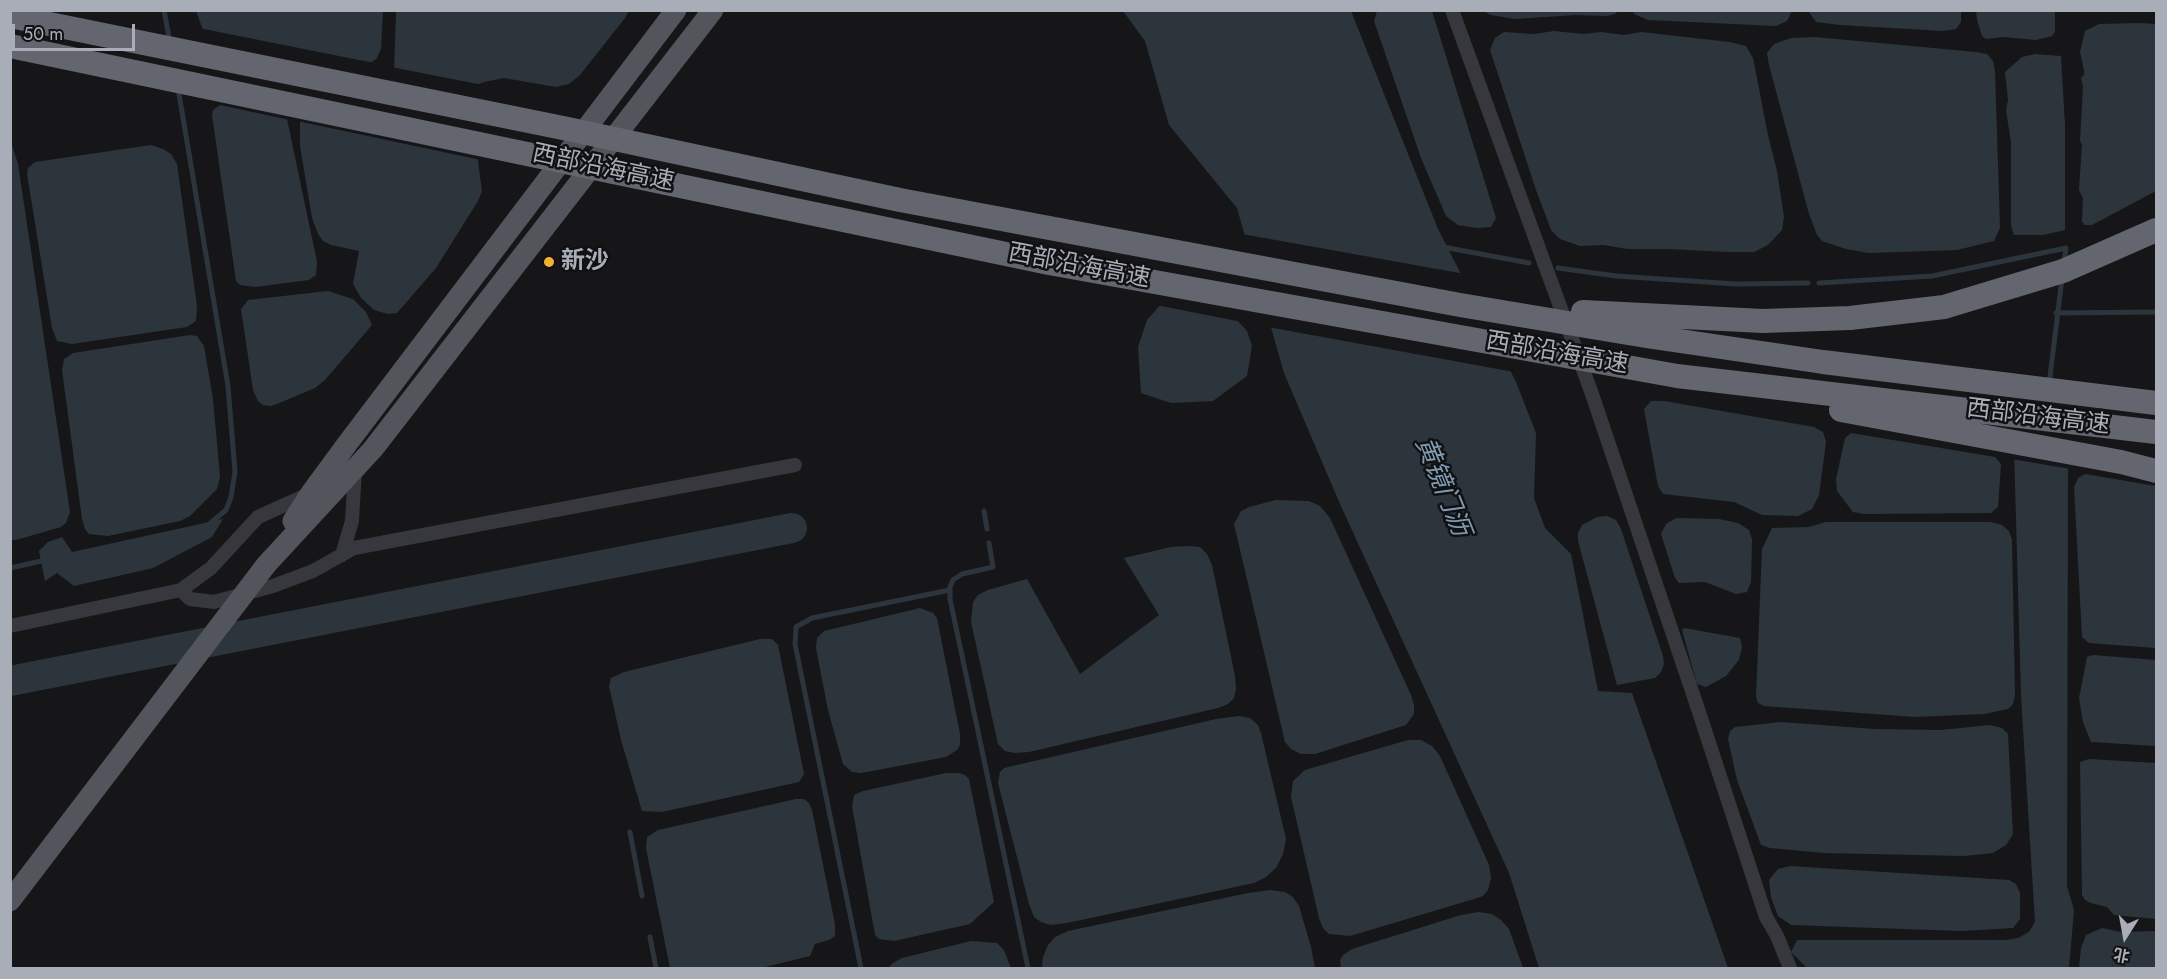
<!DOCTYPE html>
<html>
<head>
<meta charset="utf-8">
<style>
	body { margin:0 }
	#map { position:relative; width:2167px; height:979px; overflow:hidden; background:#161618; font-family:Jost,"Noto Sans SC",sans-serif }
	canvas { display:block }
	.frame { position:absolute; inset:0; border:12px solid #a8adb8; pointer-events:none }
	.north { position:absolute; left:2095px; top:907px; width:60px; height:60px; -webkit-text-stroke:4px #111113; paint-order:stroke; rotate:191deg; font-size:16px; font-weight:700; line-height:24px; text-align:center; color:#a8adb8 }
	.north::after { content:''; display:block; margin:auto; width:21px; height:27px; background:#a8adb8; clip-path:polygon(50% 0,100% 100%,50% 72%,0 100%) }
	.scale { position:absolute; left:12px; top:24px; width:123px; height:27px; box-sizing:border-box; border:3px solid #a8adb8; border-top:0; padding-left:8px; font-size:18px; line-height:21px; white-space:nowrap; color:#a8adb8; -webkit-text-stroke:4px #111113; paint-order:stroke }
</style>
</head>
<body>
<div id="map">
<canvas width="2167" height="979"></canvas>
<div class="frame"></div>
<div class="north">北</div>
<div class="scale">50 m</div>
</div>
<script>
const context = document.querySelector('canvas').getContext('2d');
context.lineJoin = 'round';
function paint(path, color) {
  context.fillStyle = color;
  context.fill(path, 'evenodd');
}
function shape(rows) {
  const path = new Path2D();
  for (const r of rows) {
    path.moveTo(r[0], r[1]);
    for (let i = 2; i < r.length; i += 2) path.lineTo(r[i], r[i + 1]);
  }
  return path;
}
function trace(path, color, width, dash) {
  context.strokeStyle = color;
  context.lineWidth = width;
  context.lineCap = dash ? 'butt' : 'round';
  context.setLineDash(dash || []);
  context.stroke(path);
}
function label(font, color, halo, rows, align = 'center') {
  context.font = font + ' Jost,"Noto Sans SC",sans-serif';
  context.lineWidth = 5;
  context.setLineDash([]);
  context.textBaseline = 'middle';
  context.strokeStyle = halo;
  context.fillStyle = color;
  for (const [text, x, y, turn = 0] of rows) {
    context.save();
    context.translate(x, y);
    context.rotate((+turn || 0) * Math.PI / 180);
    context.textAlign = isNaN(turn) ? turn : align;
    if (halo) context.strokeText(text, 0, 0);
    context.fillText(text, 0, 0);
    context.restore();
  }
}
paint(shape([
	[196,11,383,11,381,49,377,58,366,67,206,38],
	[396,11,629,11,625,18,580,75,569,84,556,87,504,78,484,82,471,87,394,74],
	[1123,11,1351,11,1438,229,1516,382,1536,433,1534,498,1545,528,1571,554,1598,691,1632,693,1728,968,1539,968,1509,873,1340,504,1284,373,1237,208,1169,125,1145,41],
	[1377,11,1432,11,1496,218,1491,227,1477,228,1458,225,1446,216,1421,158,1374,21],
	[1483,11,1618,11,1615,14,1607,16,1575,15,1515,19,1491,15],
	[1633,11,1633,10,1792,11,1787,21,1776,26,1648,20,1634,14],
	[1808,11,1808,10,1961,11,1961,22,1956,29,1943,31,1840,25,1816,22],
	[1976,11,2055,11,2055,32,2052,36,2036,40,2003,37,1986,39,1982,36,1977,20],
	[2140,23,2156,24,2156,191,2092,225,2085,225,2082,222,2083,198,2079,190,2082,144,2080,141,2083,86,2081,78,2084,75,2084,70,2080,52,2085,31,2099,24],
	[1554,31,1583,34,1601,32,1624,35,1641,32,1730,42,1746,46,1753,58,1768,135,1777,171,1784,217,1782,230,1768,245,1754,252,1727,252,1669,249,1627,249,1604,245,1580,246,1560,239,1551,230,1536,190,1490,50,1495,38,1504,32,1534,34],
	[1815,37,1976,52,1987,54,1993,61,1995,71,2000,228,1994,241,1957,250,1869,253,1846,249,1822,241,1817,235,1809,214,1769,65,1767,53,1774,44,1791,38],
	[2035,54,2061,56,2065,125,2065,230,2043,235,2014,235,2011,226,2011,143,2006,110,2008,100,2005,72,2022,57],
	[223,103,285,109,317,262,316,275,309,280,255,287,240,285,236,281,212,115,213,110],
	[300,120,476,147,482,191,478,201,436,268,397,313,388,314,374,310,361,298,353,284,359,251,331,245,323,241,318,234,312,218,300,146],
	[11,142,18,164,70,512,66,523,61,527,16,540,10,540],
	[151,145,163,149,171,154,177,164,197,306,196,321,187,327,72,344,57,341,52,328,27,174,28,168,35,162],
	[328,291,353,299,366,312,372,325,325,380,315,388,277,404,270,406,263,405,258,401,253,390,241,309,248,300],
	[1163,302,1234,317,1247,331,1252,346,1247,376,1213,401,1171,403,1141,393,1138,347,1147,320],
	[190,335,197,336,204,346,213,399,220,477,217,489,190,516,180,521,108,536,89,534,85,529,82,519,62,370,64,359,73,353],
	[1651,401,1664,401,1814,427,1823,432,1826,442,1819,495,1812,509,1798,516,1762,515,1734,502,1663,494,1658,486,1644,409],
	[1851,433,1995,457,2001,464,1998,507,1991,513,1864,514,1853,512,1837,491,1836,479,1845,438],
	[2014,448,2068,462,2067,886,2074,910,2069,968,1807,968,1791,952,1797,940,2007,940,2018,938,2029,932,2035,922,2021,696],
	[2085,474,2156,486,2156,648,2089,643,2082,637,2074,487,2078,478],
	[1276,500,1309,501,1320,506,1330,518,1411,695,1414,705,1414,714,1406,725,1315,754,1301,754,1291,749,1285,742,1234,524,1241,511,1249,507],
	[1607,516,1616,520,1621,529,1663,656,1664,664,1661,672,1655,678,1617,685,1578,541,1578,533,1582,525,1597,517],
	[1676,518,1719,519,1738,523,1749,530,1752,539,1751,582,1747,592,1736,594,1705,582,1679,583,1675,578,1661,534,1666,524],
	[223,519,212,537,153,568,74,586,57,573,45,581,39,551,48,542,62,537,72,552],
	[1826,522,1990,522,2002,525,2009,531,2012,540,2015,695,2013,704,2008,709,1984,714,1915,717,1764,706,1758,703,1756,697,1762,549,1772,528,1808,527],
	[1188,546,1200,547,1207,554,1212,565,1235,676,1236,689,1234,698,1228,704,1218,708,1029,752,1015,753,1005,751,998,744,971,622,973,602,978,595,988,590,1027,579,1080,674,1159,615,1124,558,1171,547],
	[920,608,933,613,937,618,960,734,960,745,957,750,946,757,872,771,860,773,852,772,843,764,828,710,816,648,817,638,824,631],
	[1684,628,1740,638,1742,647,1739,660,1726,676,1706,687,1697,684,1682,630],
	[760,639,772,639,778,645,804,774,799,782,662,812,642,811,621,740,609,686,611,678,624,672],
	[2093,655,2156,660,2156,746,2091,742,2083,722,2079,698,2087,657],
	[1239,716,1250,718,1258,725,1261,733,1286,839,1283,854,1276,868,1266,877,1254,883,1067,923,1050,925,1041,922,1034,917,1029,904,998,783,1000,772,1004,768,1216,719],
	[1781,722,1875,729,1941,730,1990,725,2002,728,2008,734,2013,834,2006,845,1993,853,1964,856,1824,853,1770,848,1761,845,1737,780,1728,739,1730,731,1735,727],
	[1408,740,1421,740,1432,746,1440,756,1489,865,1491,878,1488,890,1483,896,1474,899,1350,936,1329,934,1323,928,1319,918,1291,797,1293,781,1305,770],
	[2089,759,2156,763,2156,919,2114,915,2107,907,2091,903,2085,900,2082,895,2080,762],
	[946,773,959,773,965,775,969,779,994,902,970,924,894,941,879,939,875,935,852,806,854,795,863,791],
	[796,799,804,799,809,803,812,810,835,924,835,936,829,940,815,944,810,956,761,968,670,968,646,848,647,837,658,830],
	[1790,866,2009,880,2016,884,2020,893,2020,919,2013,928,1961,931,1791,925,1778,916,1771,897,1769,880,1778,869],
	[1270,890,1285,892,1293,897,1299,906,1311,947,1315,968,1042,968,1043,957,1048,945,1055,937,1068,931,1248,893],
	[1478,912,1492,914,1501,920,1509,929,1523,968,1341,968,1340,960,1343,955,1352,949,1461,915],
	[2102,928,2121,932,2156,931,2156,968,2079,968,2081,948,2086,935],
	[971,941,997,943,1004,950,1011,968,888,968,893,963,902,958]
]), '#2c353c');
paint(shape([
	[199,28,349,58,375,63,366,69,206,41],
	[391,67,483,85,471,90,393,77,391,75],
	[223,100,288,108,290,120,215,104],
	[302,113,479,147,481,160,297,121],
	[1242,234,1465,274,1514,372,1268,327],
	[1164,299,1235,314,1242,322,1156,305],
	[2011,447,2070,461,2071,469,2011,459]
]), '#161618');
trace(shape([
	[164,10,170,43],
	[178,88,228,386,235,472,231,497,226,510,207,526],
	[1443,247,1529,263],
	[1558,268,1616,276,1736,284,1808,283],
	[1819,283,1932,276,2066,248,2064,263],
	[2056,313,2156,312],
	[2049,385,2062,278],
	[984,511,987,529],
	[989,543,993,567,962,574,953,580,950,587,950,599,1028,968],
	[10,568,46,560],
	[630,832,642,896],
	[650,937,656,968],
	[861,968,795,644,796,627,812,618,950,590]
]), '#2c353c', 5);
trace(shape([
	[10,681,792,528]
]), '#2c353c', 30);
trace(shape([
	[1452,10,1592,394,1698,709,1766,917,1777,936,1790,968],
	[342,555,352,521,355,469],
	[181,590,190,599,214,602,273,586,313,571,354,548,795,465],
	[10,626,181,590,211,568,258,517,309,494]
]), '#37383d', 14);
trace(shape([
	[293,521,311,493,347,444,676,10],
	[10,901,266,565,373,449,713,10]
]), '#53555c', 21);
trace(shape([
	[10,16,563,128,900,200,1460,305,1646,336,1823,362,2156,403],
	[10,46,1049,263,1677,376,2156,432],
	[1583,312,1763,321,1850,318,1944,307,2063,271,2156,230],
	[1841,410,2121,462,2156,471]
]), '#63666e', 24);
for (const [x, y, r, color] of [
	[549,262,6,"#f2b134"]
]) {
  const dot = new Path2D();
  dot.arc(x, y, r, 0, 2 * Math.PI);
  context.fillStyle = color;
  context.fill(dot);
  trace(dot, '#111113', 2);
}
label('24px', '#a8adb8', '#111113', [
	["西部沿海高速",603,169,12],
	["西部沿海高速",1079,267,11],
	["西部沿海高速",1557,354,10],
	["西部沿海高速",2038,418,7]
]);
label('bold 24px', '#a8adb8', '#111113', [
	["新沙",561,262]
], 'left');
label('italic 26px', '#7f9bb3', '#111113', [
	["黄镜门沥",1441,487,68]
]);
</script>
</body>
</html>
